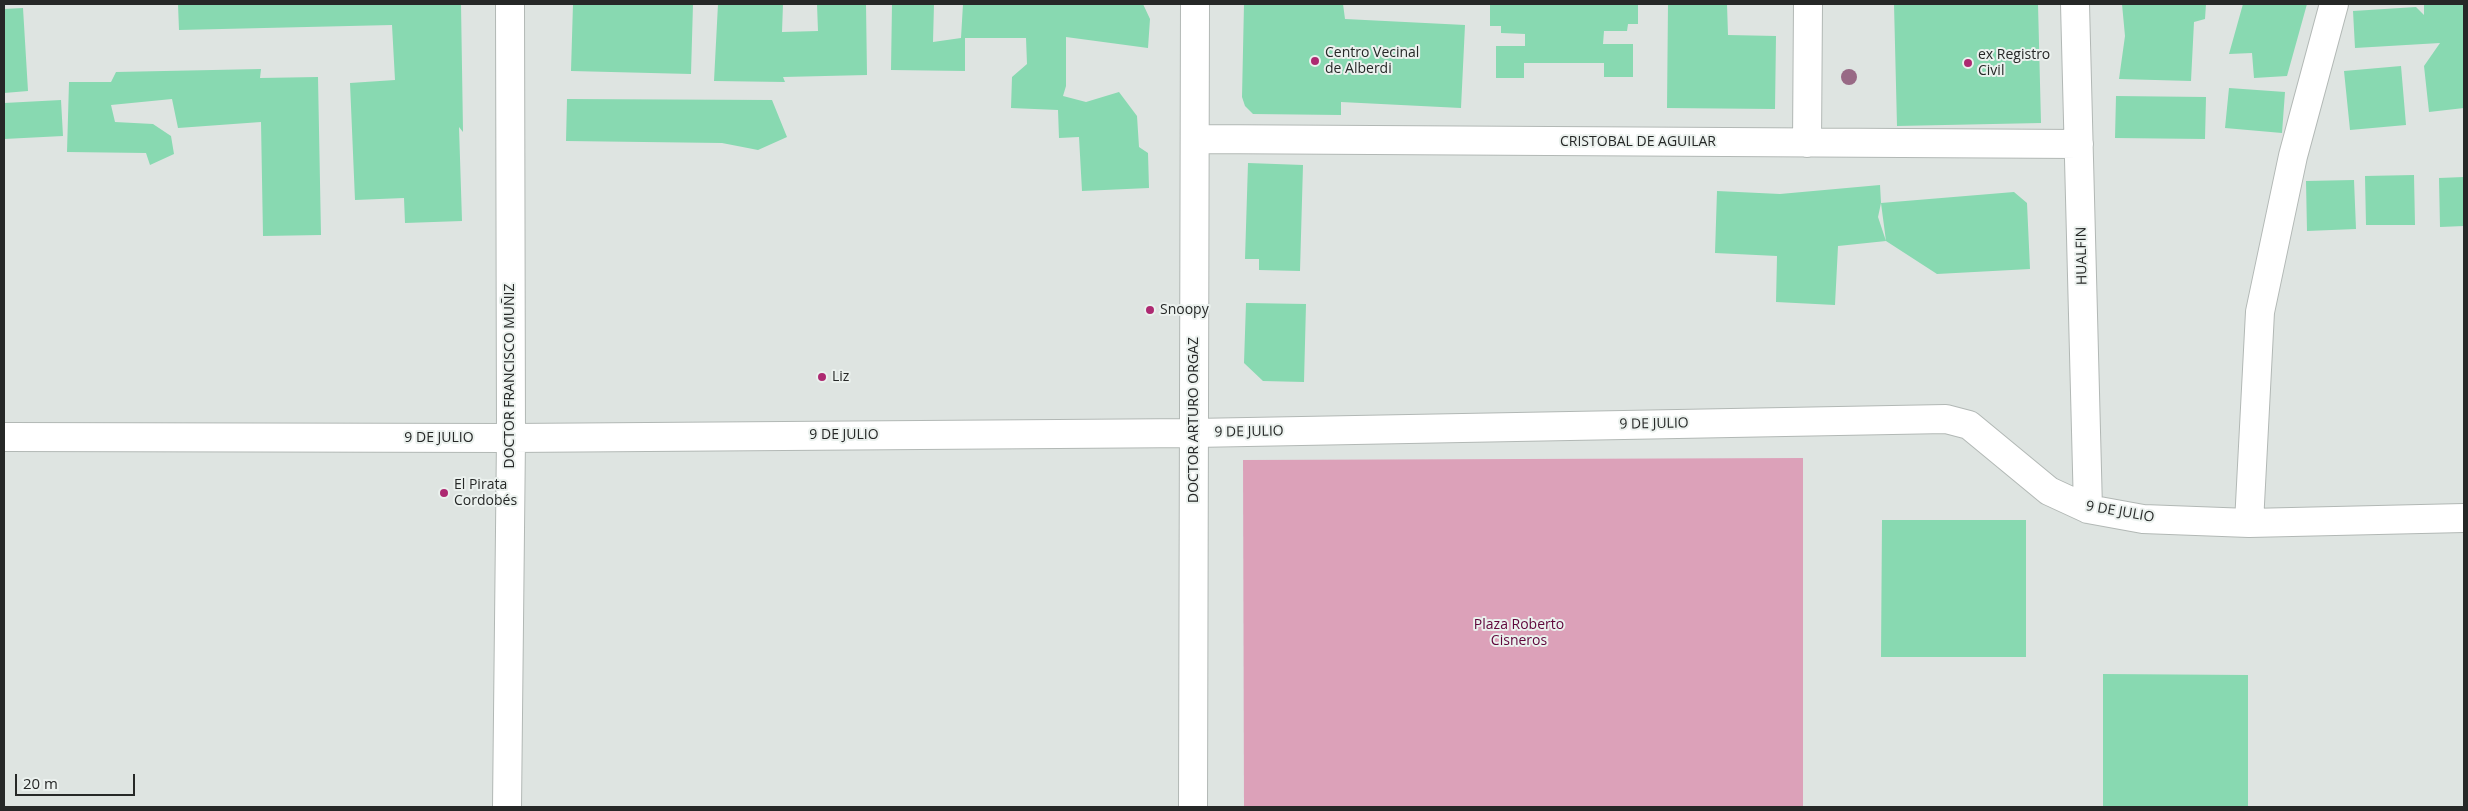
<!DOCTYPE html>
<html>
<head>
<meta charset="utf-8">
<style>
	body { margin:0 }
	#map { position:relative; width:2468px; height:811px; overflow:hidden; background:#dee4e1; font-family:"Open Sans",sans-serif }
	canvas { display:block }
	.frame { position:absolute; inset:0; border:5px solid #262827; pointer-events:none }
	.scale { position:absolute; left:15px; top:774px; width:120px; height:22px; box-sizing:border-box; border:2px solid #262827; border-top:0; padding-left:6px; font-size:15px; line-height:18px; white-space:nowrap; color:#262827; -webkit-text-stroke:4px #ebf1ee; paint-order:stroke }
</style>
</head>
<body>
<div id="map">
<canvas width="2468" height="811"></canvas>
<div class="frame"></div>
<div class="scale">20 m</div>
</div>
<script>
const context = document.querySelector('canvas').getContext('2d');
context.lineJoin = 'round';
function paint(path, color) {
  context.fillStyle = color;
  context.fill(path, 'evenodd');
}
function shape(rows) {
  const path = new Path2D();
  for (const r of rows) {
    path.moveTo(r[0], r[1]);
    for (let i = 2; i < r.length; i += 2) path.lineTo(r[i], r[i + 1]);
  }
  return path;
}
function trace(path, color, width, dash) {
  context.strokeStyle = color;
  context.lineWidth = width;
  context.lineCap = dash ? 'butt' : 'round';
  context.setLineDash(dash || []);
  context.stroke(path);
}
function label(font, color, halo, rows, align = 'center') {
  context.font = font + ' "Open Sans",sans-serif';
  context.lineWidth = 4;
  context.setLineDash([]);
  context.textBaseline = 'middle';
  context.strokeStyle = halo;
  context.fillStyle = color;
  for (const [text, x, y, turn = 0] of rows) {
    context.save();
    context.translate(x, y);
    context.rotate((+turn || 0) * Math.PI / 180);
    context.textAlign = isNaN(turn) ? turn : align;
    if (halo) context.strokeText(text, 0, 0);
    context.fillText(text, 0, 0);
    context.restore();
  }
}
paint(shape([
	[1803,458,1803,807,1244,807,1243,460]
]), '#dca1b9');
paint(shape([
	[178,4,461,4,463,132,459,127,462,221,405,223,404,198,355,200,350,83,395,80,392,25,179,30],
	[573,4,693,4,691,74,571,71],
	[718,4,783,4,782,32,818,31,817,4,866,4,867,75,783,77,785,82,714,81],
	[892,4,934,4,933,42,961,38,963,4,1143,4,1150,19,1148,48,1066,37,1066,86,1063,96,1086,102,1119,92,1137,116,1139,147,1148,153,1149,188,1082,191,1079,137,1059,138,1058,110,1011,108,1012,77,1027,64,1026,38,965,38,965,71,891,70],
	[1244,4,1343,4,1345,19,1465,25,1461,108,1341,102,1341,115,1253,114,1245,106,1242,97],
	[1490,4,1638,4,1638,24,1628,24,1627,31,1604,31,1603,44,1633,44,1633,77,1604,77,1604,63,1524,63,1524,78,1496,78,1496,46,1525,46,1525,34,1501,33,1501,26,1490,26],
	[1668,4,1727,4,1728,35,1776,36,1775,109,1667,108],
	[1894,4,2038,4,2041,123,1897,126],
	[2122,4,2206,4,2205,19,2194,22,2191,81,2119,79,2125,36],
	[2243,4,2307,4,2287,76,2254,78,2252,53,2229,54],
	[2424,4,2464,4,2464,108,2429,112,2424,66,2440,43,2355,48,2353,11,2416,7,2424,15],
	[23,8,28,91,4,93,4,9],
	[2401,66,2406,125,2350,130,2344,71],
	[261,69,260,78,318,77,321,235,263,236,261,122,178,128,172,99,111,105,115,122,153,124,171,136,174,154,150,165,146,153,67,152,69,82,111,82,116,72],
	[2229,88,2285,92,2282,133,2225,128],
	[2116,96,2206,97,2205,139,2115,138],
	[567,99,772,100,787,137,758,150,722,143,566,141],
	[61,100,63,136,4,139,4,103],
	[1248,163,1303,165,1300,271,1259,270,1259,259,1245,259],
	[2414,175,2415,225,2366,225,2365,176],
	[2464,177,2464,226,2440,227,2439,178],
	[2354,180,2356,229,2307,231,2306,181],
	[1880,185,1881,203,1878,217,1886,241,1838,246,1835,305,1776,302,1777,256,1715,253,1717,191,1780,194],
	[2014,192,2027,203,2030,269,1937,274,1886,241,1881,203],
	[1246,303,1306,304,1304,382,1263,381,1244,363],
	[1882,520,2026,520,2026,657,1881,657],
	[2103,674,2248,675,2248,807,2103,807]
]), '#88d9b1');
const minor = shape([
	[2075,4,2088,509],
	[1196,139,2079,144],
	[1807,143,1808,4],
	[4,437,511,438,1194,433,1946,419,1969,425,2049,491,2088,509,2143,519,2249,523,2464,518],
	[2249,523,2260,312,2293,156,2334,4],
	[507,807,511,438,510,4],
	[1193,807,1195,4]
]);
trace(minor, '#b2b8b5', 30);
trace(minor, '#fff', 28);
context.fillStyle = '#986985';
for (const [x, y] of [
	[1849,77]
]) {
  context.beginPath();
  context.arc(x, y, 8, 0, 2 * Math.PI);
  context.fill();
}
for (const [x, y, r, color] of [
	[1315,61,5,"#ad2971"],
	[1968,63,5,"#ad2971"],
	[1150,310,5,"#ad2971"],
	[822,377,5,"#ad2971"],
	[444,493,5,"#ad2971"]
]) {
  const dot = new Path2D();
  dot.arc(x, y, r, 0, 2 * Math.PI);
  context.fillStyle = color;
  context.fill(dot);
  trace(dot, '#ebf1ee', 2);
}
label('14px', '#262827', '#ebf1ee', [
	["Centro Vecinal",1325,53],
	["de Alberdi",1325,69],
	["ex Registro",1978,55],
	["Civil",1978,71],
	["Snoopy",1160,310],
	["Liz",832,377],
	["El Pirata",454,485],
	["Cordobés",454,501]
], 'left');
label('14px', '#262827', '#ebf1ee', [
	["CRISTOBAL DE AGUILAR",1638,142],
	["HUALFIN",2082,256,-91],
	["DOCTOR FRANCISCO MUÑIZ",510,376,-90],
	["DOCTOR ARTURO ORGAZ",1194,420,-90],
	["9 DE JULIO",1654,424,-1],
	["9 DE JULIO",1249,432,-1],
	["9 DE JULIO",844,435],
	["9 DE JULIO",439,438],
	["9 DE JULIO",2120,512,10]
]);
label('14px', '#5f053a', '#ebf1ee', [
	["Plaza Roberto",1519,625],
	["Cisneros",1519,641]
]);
</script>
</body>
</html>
